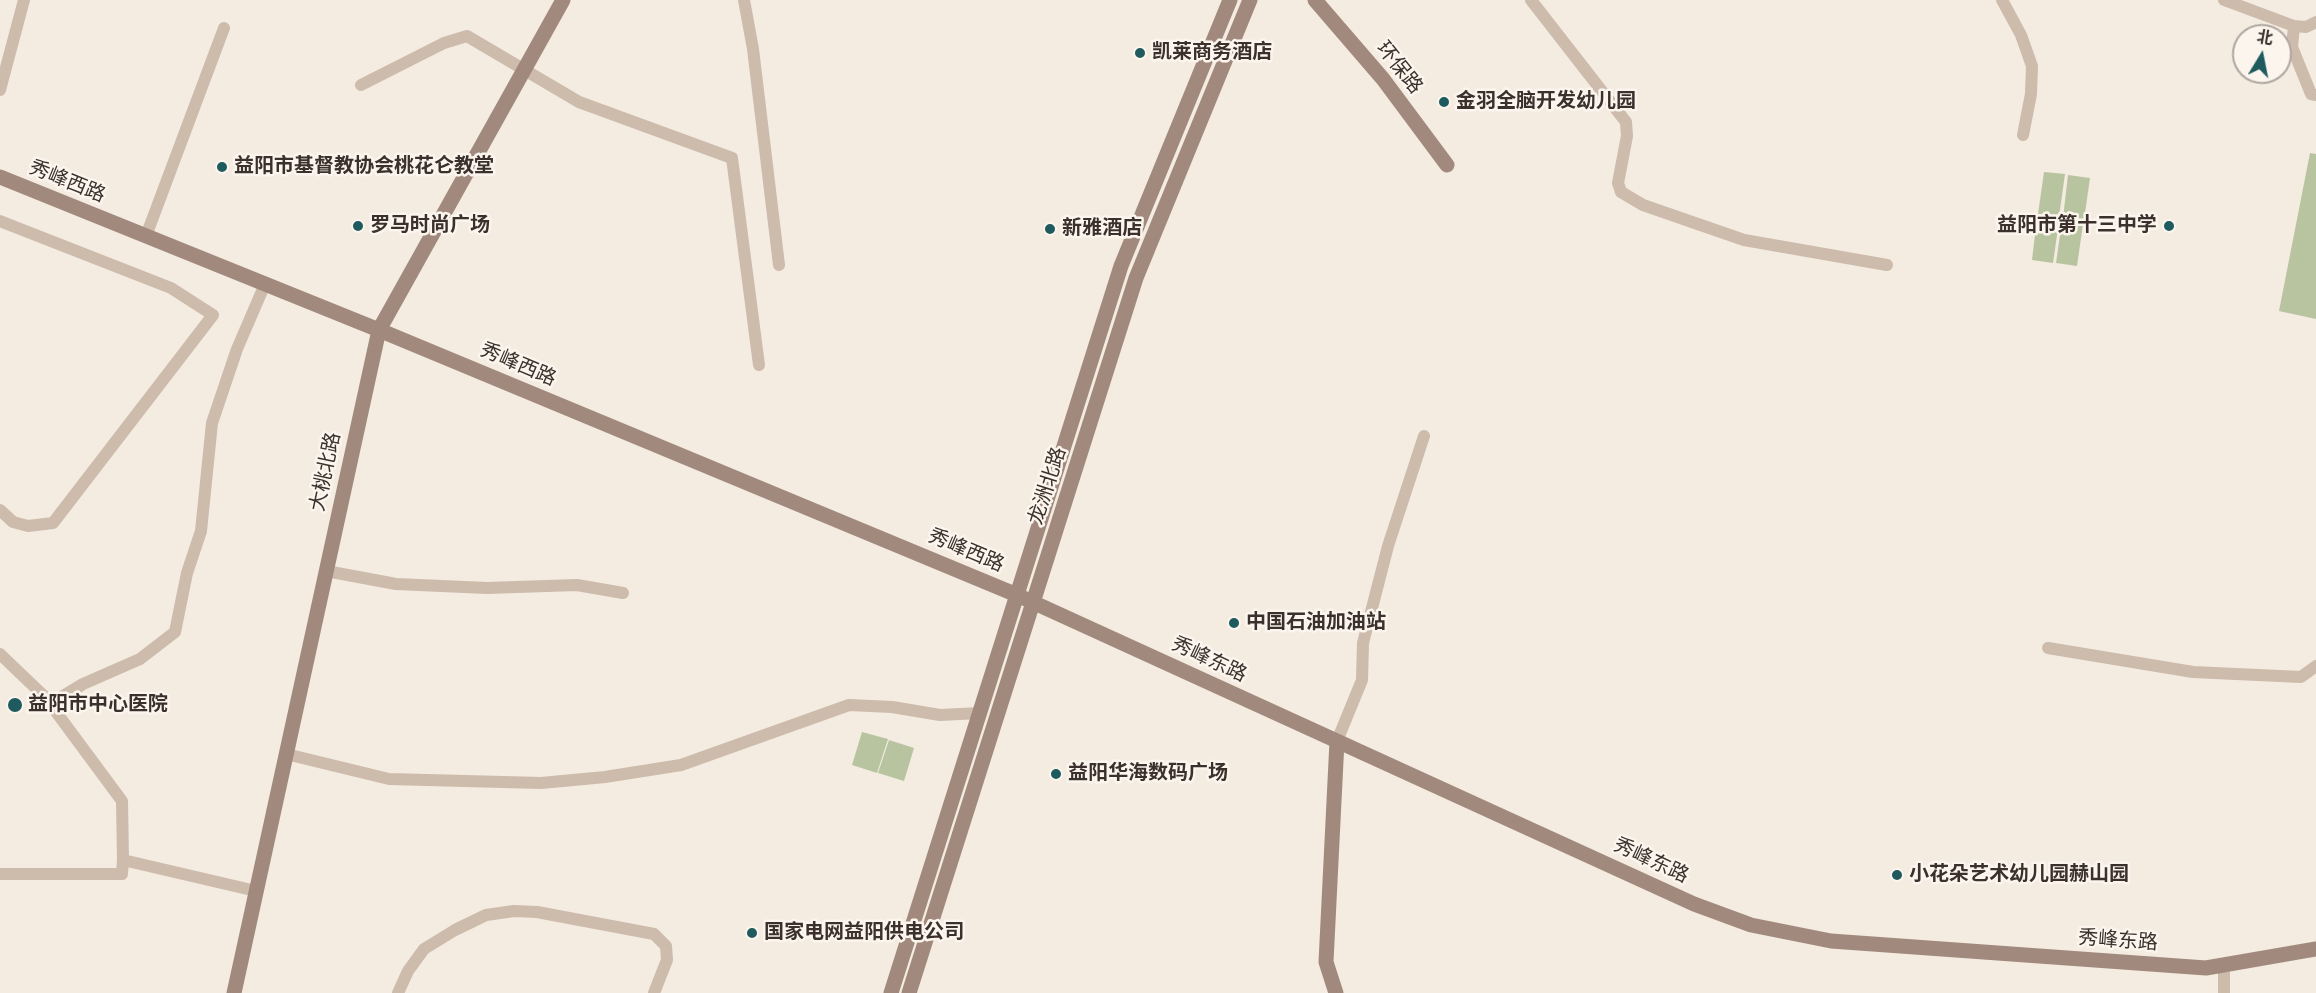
<!DOCTYPE html>
<html>
<head>
<meta charset="utf-8">
<style>
	body { margin:0 }
	#map { position:relative; width:2316px; height:993px; overflow:hidden; background:#f4ebe1; font-family:"Space Grotesk","Noto Sans SC",sans-serif }
	canvas { display:block }
	.north { position:absolute; left:2232px; top:24px; width:60px; height:60px; box-sizing:border-box; background:#fbf5ee; border:2px solid #aea6a0; border-radius:50%; rotate:10deg; font-size:16px; font-weight:700; line-height:24px; text-align:center; color:#3b302b }
	.north::after { content:''; display:block; margin:auto; width:21px; height:27px; background:#1f5a5e; clip-path:polygon(50% 0,100% 100%,50% 72%,0 100%) }
</style>
</head>
<body>
<div id="map">
<canvas width="2316" height="993"></canvas>
<div class="north">北</div>
</div>
<script>
const context = document.querySelector('canvas').getContext('2d');
context.lineJoin = 'round';
function paint(path, color) {
  context.fillStyle = color;
  context.fill(path, 'evenodd');
}
function shape(rows) {
  const path = new Path2D();
  for (const r of rows) {
    path.moveTo(r[0], r[1]);
    for (let i = 2; i < r.length; i += 2) path.lineTo(r[i], r[i + 1]);
  }
  return path;
}
function trace(path, color, width, dash) {
  context.strokeStyle = color;
  context.lineWidth = width;
  context.lineCap = dash ? 'butt' : 'round';
  context.setLineDash(dash || []);
  context.stroke(path);
}
function label(font, color, halo, rows, align = 'center') {
  context.font = font + ' "Space Grotesk","Noto Sans SC",sans-serif';
  context.lineWidth = 5;
  context.setLineDash([]);
  context.textBaseline = 'middle';
  context.strokeStyle = halo;
  context.fillStyle = color;
  for (const [text, x, y, turn = 0] of rows) {
    context.save();
    context.translate(x, y);
    context.rotate((+turn || 0) * Math.PI / 180);
    context.textAlign = isNaN(turn) ? turn : align;
    if (halo) context.strokeText(text, 0, 0);
    context.fillText(text, 0, 0);
    context.restore();
  }
}
paint(shape([
	[2310,153,2316,154,2316,319,2279,311],
	[2044,172,2065,174,2059,217,2038,214],
	[2068,175,2090,178,2084,220,2063,218],
	[2037,218,2059,221,2053,263,2032,260],
	[2062,221,2083,224,2077,266,2056,263],
	[862,732,888,739,877,773,852,765],
	[889,740,914,748,904,781,878,773]
]), '#b8c4a0');
trace(shape([
	[744,0,753,49,779,265],
	[1531,0,1626,122,1627,136,1618,183,1621,192,1643,205,1744,240,1887,265],
	[2002,0,2021,35,2032,66,2031,94,2023,135],
	[2224,0,2294,26,2306,27,2316,22],
	[2294,26,2292,47,2311,94,2316,95],
	[361,85,444,43,467,36,579,102,732,158,759,365],
	[0,90,24,0],
	[0,221,171,288,213,315,53,523,28,526,13,522,0,510],
	[146,236,224,28],
	[326,571,396,584,487,588,577,585,623,593],
	[2048,648,2193,672,2301,677,2316,666],
	[0,654,45,697,122,801,123,860,256,891],
	[50,704,83,684,140,659,175,632,187,573,201,531,212,423,237,349,265,284],
	[1337,741,1362,680,1363,643,1388,546,1424,436],
	[286,754,389,779,541,783,605,777,681,765,849,705,892,707,940,715,980,713],
	[0,874,122,874,123,860],
	[398,993,408,971,424,949,455,930,486,915,514,911,537,912,654,934,666,946,667,960,654,993],
	[2224,993,2224,965]
]), '#cdbbac', 12);
trace(shape([
	[1315,0,1383,79,1447,165],
	[0,177,379,330,1017,595,1694,904,1751,925,1831,941,2206,968,2316,949],
	[234,993,379,330,563,0],
	[891,993,1121,266,1230,0],
	[909,993,1136,278,1250,0],
	[1336,993,1326,962,1337,741]
]), '#a18a7d', 15);
for (const [x, y, r, color] of [
	[1140,53,6,"#1f5a5e"],
	[1444,102,6,"#1f5a5e"],
	[222,167,6,"#1f5a5e"],
	[358,226,6,"#1f5a5e"],
	[2169,226,6,"#1f5a5e"],
	[1050,229,6,"#1f5a5e"],
	[1234,623,6,"#1f5a5e"],
	[15,705,8,"#1f5a5e"],
	[1056,774,6,"#1f5a5e"],
	[1897,875,6,"#1f5a5e"],
	[752,933,6,"#1f5a5e"]
]) {
  const dot = new Path2D();
  dot.arc(x, y, r, 0, 2 * Math.PI);
  context.fillStyle = color;
  context.fill(dot);
  trace(dot, '#fbf5ee', 2);
}
label('bold 20px', '#3b302b', '#fbf5ee', [
	["凯莱商务酒店",1152,53],
	["金羽全脑开发幼儿园",1456,102],
	["益阳市基督教协会桃花仑教堂",234,167],
	["罗马时尚广场",370,226],
	["益阳市第十三中学",2157,226,"right"],
	["新雅酒店",1062,229],
	["中国石油加油站",1246,623],
	["益阳市中心医院",28,705],
	["益阳华海数码广场",1068,774],
	["小花朵艺术幼儿园赫山园",1909,875],
	["国家电网益阳供电公司",764,933]
], 'left');
label('20px', '#3b302b', '#fbf5ee', [
	["环保路",1399,68,51],
	["秀峰西路",67,182,22],
	["秀峰西路",518,365,23],
	["大桃北路",326,472,-78],
	["龙洲北路",1048,486,-72],
	["秀峰西路",966,551,23],
	["秀峰东路",1209,660,25],
	["秀峰东路",1651,861,25],
	["秀峰东路",2118,941,4]
]);
</script>
</body>
</html>
